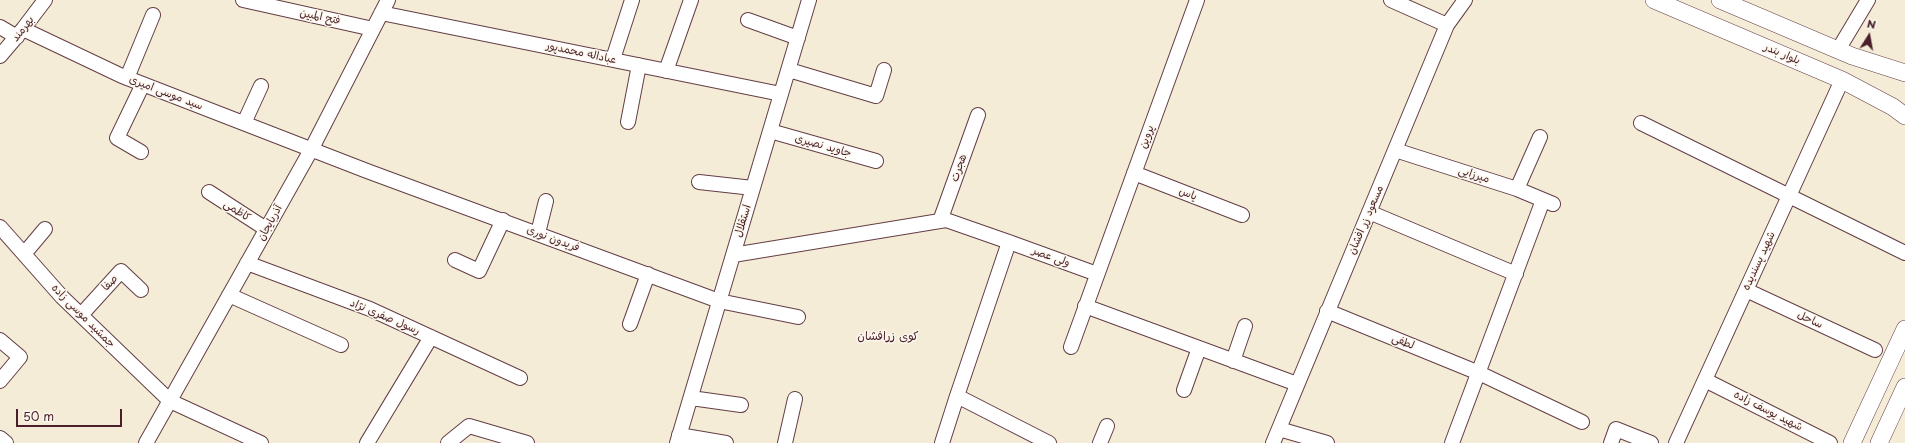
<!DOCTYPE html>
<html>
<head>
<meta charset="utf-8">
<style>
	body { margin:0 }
	#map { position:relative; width:1905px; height:443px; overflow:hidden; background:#f4ecd6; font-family:"Playpen Sans",sans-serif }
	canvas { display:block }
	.north { position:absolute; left:1849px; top:16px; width:40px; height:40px; -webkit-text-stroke:3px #fbf7ec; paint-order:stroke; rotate:11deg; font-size:11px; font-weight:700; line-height:16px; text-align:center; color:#4a1f2b }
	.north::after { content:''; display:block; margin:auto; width:14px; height:18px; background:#4a1f2b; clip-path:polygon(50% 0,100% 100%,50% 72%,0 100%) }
	.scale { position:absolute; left:16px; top:409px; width:106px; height:18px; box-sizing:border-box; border:2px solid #4a1f2b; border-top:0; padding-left:5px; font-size:12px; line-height:14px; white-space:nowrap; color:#4a1f2b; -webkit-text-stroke:3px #fbf7ec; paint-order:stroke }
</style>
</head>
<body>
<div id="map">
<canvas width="1905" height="443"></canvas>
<div class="north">N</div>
<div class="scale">50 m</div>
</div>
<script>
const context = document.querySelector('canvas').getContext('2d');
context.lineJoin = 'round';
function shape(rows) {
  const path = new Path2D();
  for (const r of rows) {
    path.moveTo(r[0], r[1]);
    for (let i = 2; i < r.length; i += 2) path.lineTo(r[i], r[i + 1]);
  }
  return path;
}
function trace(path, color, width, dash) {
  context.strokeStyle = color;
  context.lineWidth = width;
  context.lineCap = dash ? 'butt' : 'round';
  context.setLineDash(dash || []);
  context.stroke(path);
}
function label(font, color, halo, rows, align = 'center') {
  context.font = font + ' "Playpen Sans","Playpen Sans Arabic",sans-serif';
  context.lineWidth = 3;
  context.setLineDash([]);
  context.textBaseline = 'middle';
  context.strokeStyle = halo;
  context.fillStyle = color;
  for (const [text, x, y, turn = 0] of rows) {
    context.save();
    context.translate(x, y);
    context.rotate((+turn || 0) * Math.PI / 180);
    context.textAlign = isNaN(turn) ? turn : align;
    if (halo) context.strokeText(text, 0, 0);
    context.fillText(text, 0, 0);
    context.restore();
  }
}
const minor = shape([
	[243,0,373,29],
	[1391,0,1447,25],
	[381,13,781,94],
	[748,20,798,38],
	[0,27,17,37],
	[23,29,122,76,367,171,719,301,798,317],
	[1838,50,1868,0],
	[0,56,23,29,45,0],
	[613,59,632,0],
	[789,70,876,96,884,70],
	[666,71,691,0],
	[127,78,153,15],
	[628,122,639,65],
	[244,123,261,86],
	[1641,123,1905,253],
	[770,131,876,161],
	[1395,150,1517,189,1553,204],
	[141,152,117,138,143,84],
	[1134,173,1242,215],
	[699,182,753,188],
	[1517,189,1540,137],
	[209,192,266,229],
	[1369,212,1516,274],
	[940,221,978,115],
	[0,227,62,297,170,401,261,443],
	[538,233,546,201],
	[24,254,45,229],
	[733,255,946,220,1009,242],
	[455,260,479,271,503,220],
	[247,263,370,309,520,378],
	[1746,290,1875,350],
	[229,295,341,345],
	[1085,306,1297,384],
	[1327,311,1479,373,1582,422],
	[81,315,121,271,141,290],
	[630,324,648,274],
	[0,340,20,357,0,381],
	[1071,347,1197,0],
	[1233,361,1245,326],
	[1705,380,1830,443],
	[1184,390,1199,348],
	[691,398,741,405],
	[1279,429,1327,443],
	[679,435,726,443],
	[0,438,6,443],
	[146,443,311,150,388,0],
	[367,443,431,337],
	[448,443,469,426,527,443],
	[677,443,809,0],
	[785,443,795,399],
	[942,443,957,396],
	[1049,443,957,396,1009,242,1097,274],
	[1100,443,1107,426],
	[1273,443,1447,25,1465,0],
	[1452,443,1543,200],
	[1611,443,1616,429,1651,443],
	[1676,443,1842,80]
]);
const major = shape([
	[1654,0,1842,80,1893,107,1905,116],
	[1720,0,1852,56,1905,73],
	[1852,443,1905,329],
	[1879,443,1905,387]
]);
trace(minor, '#643e45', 16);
trace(major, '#643e45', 18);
trace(minor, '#fff', 14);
trace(major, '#fff', 17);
label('11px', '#4a1f2b', '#fbf7ec', [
	["فتح المبین",320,17,12],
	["بهرمند",23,29,-52],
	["عباداله محمدپور",581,53,12],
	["بلوار بندر",1782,54,23],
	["سید موسی امیری",166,93,21],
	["پروین",1147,137,-70],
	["جاوید نصیری",823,146,16],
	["هجرت",959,168,-71],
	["میرزایی",1474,175,18],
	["یاس",1188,194,21],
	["کاظمی",237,211,33],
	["مسعود زر افشان",1366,220,-67],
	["استقلال",743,221,-73],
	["آذربایجان",270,223,-61],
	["فریدون نوری",553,239,20],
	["ولی عصر",1051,257,20],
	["شهید پسندیده",1759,261,-65],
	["صفا",110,283,-47],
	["جمشید موسی زاده",83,316,45],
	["رسول صفری نژاد",385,317,23],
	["ساحل",1810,320,25],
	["لطفی",1403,342,22],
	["شهید یوسف زاده",1768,411,27]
]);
label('12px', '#4a1f2b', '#fbf7ec', [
	["کوی زرافشان",888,337]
]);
</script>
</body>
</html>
